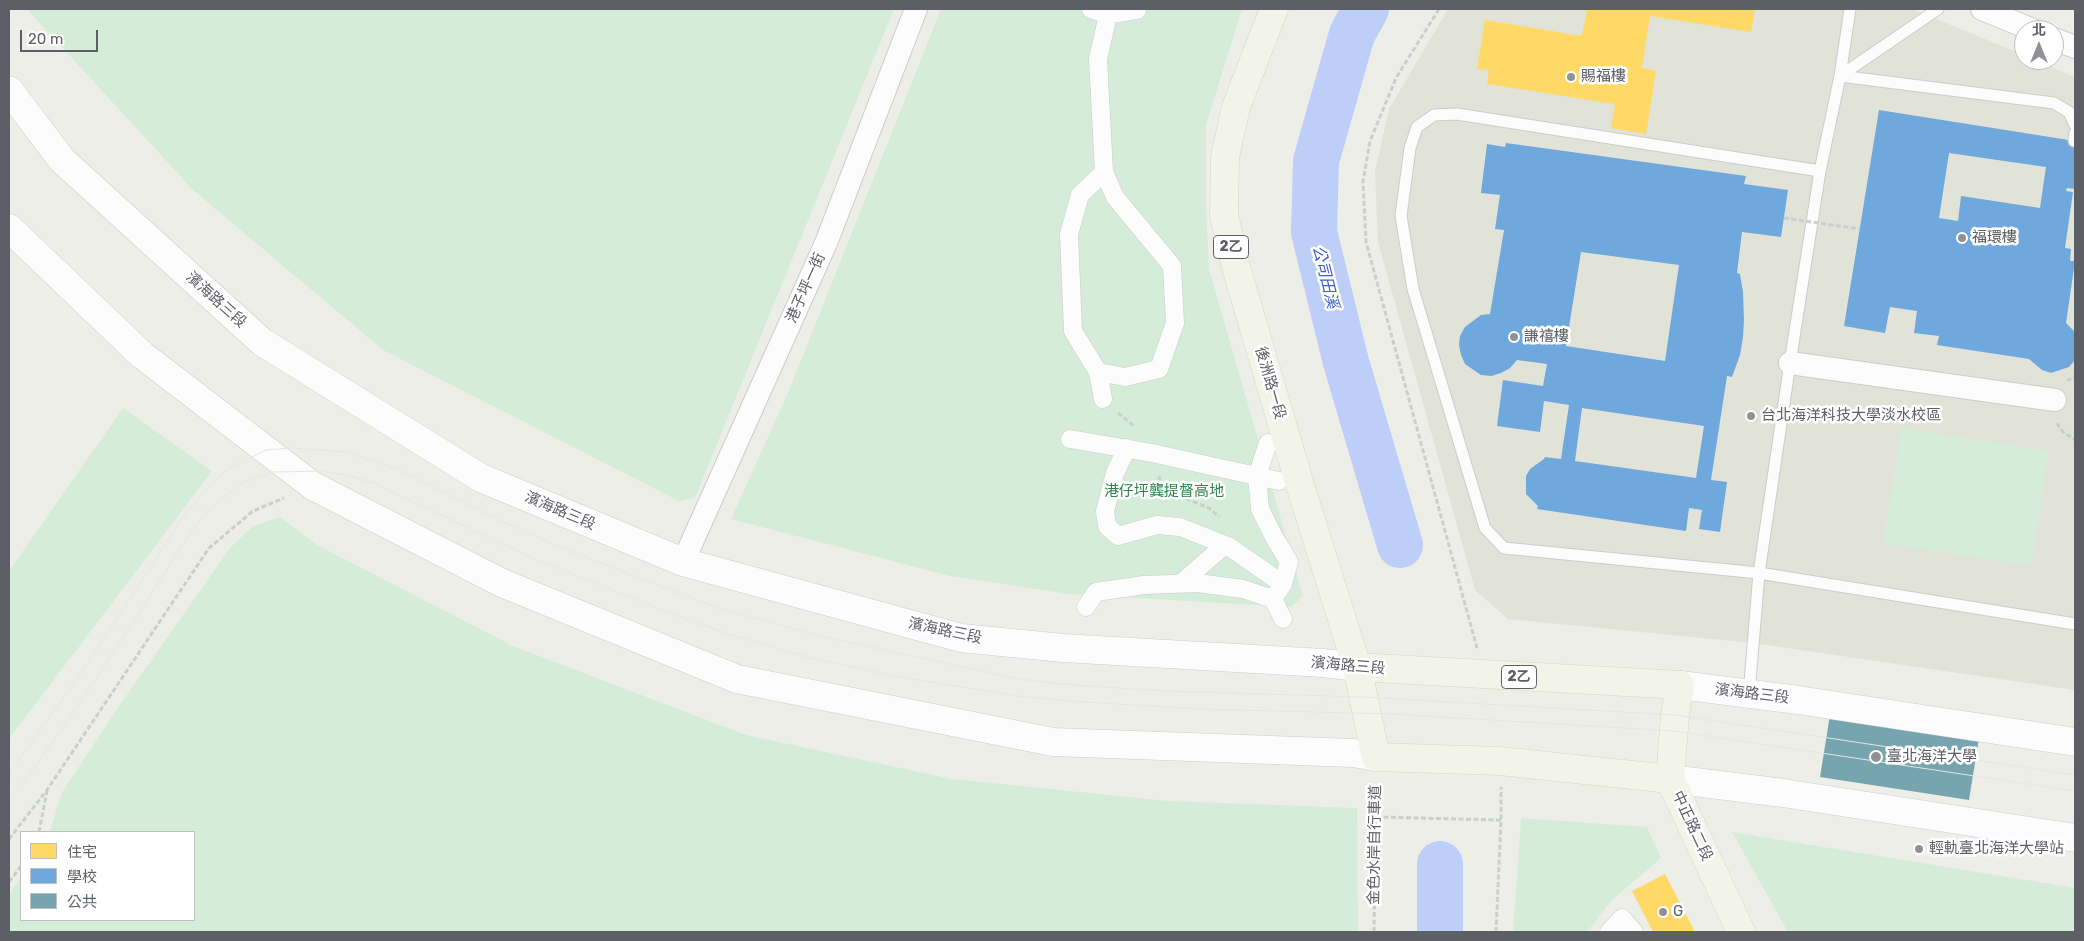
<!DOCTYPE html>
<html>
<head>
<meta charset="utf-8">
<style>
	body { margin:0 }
	#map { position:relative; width:2084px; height:941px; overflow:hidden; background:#eeeee9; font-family:Rubik,"Noto Sans TC",sans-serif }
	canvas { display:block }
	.frame { position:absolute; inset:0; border:10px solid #5d5f67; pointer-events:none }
	.legend { position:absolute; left:20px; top:831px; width:175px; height:90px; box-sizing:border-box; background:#fff; border:1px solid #bebfc2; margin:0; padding:6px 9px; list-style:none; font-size:15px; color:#5d5f67 }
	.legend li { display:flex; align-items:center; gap:10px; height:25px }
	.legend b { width:25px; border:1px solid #bebfc2 }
	.north { position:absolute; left:2014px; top:20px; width:50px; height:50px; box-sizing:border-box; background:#fff; border:1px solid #bebfc2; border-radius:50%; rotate:0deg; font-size:14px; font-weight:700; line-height:20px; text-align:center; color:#5d5f67 }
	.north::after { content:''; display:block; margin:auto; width:18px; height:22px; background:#909194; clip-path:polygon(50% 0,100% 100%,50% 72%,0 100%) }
	.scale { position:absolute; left:20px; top:30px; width:78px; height:22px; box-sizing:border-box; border:2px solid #5d5f67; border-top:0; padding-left:6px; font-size:15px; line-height:18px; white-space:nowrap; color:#5d5f67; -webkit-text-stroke:4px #fff; paint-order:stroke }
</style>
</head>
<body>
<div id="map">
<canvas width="2084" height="941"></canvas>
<div class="frame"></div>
<ul class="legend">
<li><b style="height:14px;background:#ffd966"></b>住宅</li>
<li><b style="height:14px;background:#6fa8dc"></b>學校</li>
<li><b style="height:14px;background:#76a5af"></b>公共</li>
</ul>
<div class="north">北</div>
<div class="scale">20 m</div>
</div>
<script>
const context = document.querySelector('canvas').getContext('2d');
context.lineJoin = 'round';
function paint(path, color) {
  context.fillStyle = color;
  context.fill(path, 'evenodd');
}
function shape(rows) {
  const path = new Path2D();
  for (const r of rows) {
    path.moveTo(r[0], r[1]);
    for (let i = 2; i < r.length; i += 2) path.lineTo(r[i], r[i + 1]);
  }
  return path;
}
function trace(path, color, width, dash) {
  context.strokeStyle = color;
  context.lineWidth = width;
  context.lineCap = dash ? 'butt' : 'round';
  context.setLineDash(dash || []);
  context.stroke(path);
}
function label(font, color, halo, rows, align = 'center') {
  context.font = font + ' Rubik,"Noto Sans TC",sans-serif';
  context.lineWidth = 5;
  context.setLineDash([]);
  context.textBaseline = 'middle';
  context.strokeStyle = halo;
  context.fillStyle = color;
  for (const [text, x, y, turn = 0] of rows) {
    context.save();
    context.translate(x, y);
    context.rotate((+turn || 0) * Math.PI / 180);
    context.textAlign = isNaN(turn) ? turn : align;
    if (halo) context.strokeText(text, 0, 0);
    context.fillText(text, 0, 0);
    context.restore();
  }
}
paint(shape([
	[1448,9,1912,9,2024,55,2024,60,2035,60,2075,77,2075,690,1753,643,1508,619,1475,590,1378,242,1375,172,1389,109]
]), '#e1e2d8');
paint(shape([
	[27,9,894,9,695,498,679,501,383,350,193,190],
	[941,9,1242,9,1206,125,1206,205,1209,269,1303,596,1291,607,1069,594,950,576,731,519,790,388],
	[123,408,212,471,9,739,9,571],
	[1901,428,2049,451,2031,566,1883,543],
	[280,517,317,545,513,646,746,735,952,779,1169,801,1357,808,1358,932,9,932,9,894,21,878,21,920,194,920,194,832,50,832,61,794,119,706,230,548,253,526],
	[1521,818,1647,827,1661,858,1611,901,1587,932,1513,932],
	[1732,832,2075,888,2075,932,1788,932]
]), '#d5ecd9');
paint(shape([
	[1587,9,1755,9,1751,32,1650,16,1642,68,1656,71,1646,134,1611,128,1615,104,1487,84,1489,70,1477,69,1485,20,1582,36],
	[1665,874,1695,932,1653,932,1632,891]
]), '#ffd966');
paint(shape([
	[1879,110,2075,141,2075,189,2067,188,2066,191,2073,192,2065,248,2071,249,2070,261,2075,261,2066,323,2075,332,2075,360,2069,367,2051,373,2042,370,2029,359,1937,345,1939,336,1914,333,1917,311,1890,307,1885,333,1844,326],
	[1949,153,2046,167,2040,208,1961,196,1958,221,1939,218],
	[1506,143,1746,176,1744,184,1788,190,1781,237,1742,232,1737,273,1740,274,1743,292,1744,320,1743,337,1740,355,1732,377,1727,376,1711,480,1727,482,1720,532,1699,529,1702,510,1689,508,1686,531,1537,509,1538,506,1526,494,1526,476,1530,469,1544,459,1545,457,1561,459,1569,405,1544,401,1540,432,1497,426,1503,380,1543,386,1547,364,1517,360,1510,368,1501,373,1491,376,1481,375,1465,364,1461,355,1459,345,1460,336,1465,327,1481,315,1490,314,1504,230,1495,229,1500,195,1481,193,1487,144,1505,147],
	[1581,252,1679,265,1665,361,1566,346],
	[1582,408,1704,426,1696,478,1575,461]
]), '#6fa8dc');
paint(shape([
	[1830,715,1979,738,1969,800,1820,777]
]), '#76a5af');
trace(shape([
	[1366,9,1352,34,1316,161,1314,232,1346,362,1400,545],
	[1440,864,1440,932]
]), '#bdcff8', 46);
const service = shape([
	[1840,76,2054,103,2069,112,2075,125],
	[1840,76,1938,9],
	[2074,141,2075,133],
	[1820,171,1457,114,1434,115,1417,127,1410,148,1401,216,1413,289,1485,528,1504,548,1759,573,2075,624],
	[1749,694,1759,573,1790,363,1820,171,1840,76,1850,9]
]);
const pedestrian = shape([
	[1091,9,1108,15,1098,59,1104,172,1115,197,1172,266,1175,323,1159,369,1125,377,1098,372,1073,331,1069,234,1080,195,1104,172],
	[1108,15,1137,10],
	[1098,372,1103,399],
	[1070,439,1152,453,1279,481],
	[1268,443,1257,476,1260,509,1274,537,1289,562,1283,584],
	[1127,448,1115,473,1105,511,1107,526,1118,536,1157,525,1180,527,1228,546,1283,584,1273,599,1283,619],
	[1180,584,1225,545],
	[1086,607,1096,592,1144,585,1197,583,1243,589,1273,599],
	[1609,932,1622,918,1634,932]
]);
const minor = shape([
	[1982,9,2033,30],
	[2054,39,2075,47],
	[1790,363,2055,400],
	[683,562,826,243,916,9]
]);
const tertiary = shape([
	[9,90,62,160,262,342,481,478,683,562,961,638,1063,648,1323,663,1357,667],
	[9,228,142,355,313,486,502,583,737,679,1053,742,1353,753,1376,757],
	[1680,685,1798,700,2075,742],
	[1670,779,1783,793,2075,838]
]);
const primary = shape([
	[1274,9,1236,107,1225,157,1224,215,1236,267,1300,485,1357,667,1376,757,1500,761,1670,779],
	[1357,667,1680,685,1675,715,1670,779,1741,932]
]);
trace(service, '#cbcccb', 13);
trace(pedestrian, '#cbcccb', 19);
trace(minor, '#cbcccb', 24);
trace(tertiary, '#cbcccb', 29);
trace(primary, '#d7d7b5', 29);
trace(shape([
	[1439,9,1396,78,1370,141,1363,182,1366,242,1477,648],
	[2067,381,2075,376],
	[1118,413,1134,426],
	[2057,423,2063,432,2075,440],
	[1160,476,1159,479,1170,492,1209,508,1219,517],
	[1376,817,1501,820],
	[39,832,47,791],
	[9,839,47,790,209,548,253,511,284,498],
	[9,882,21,866],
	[1374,932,1376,783],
	[1496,932,1501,820,1501,787]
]), '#c9cfcc', 3, [5, 2.5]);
trace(service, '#fcfcfc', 11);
trace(pedestrian, '#fcfcfc', 18);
trace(minor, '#fcfcfc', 22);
trace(tertiary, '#fcfcfc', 28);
trace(primary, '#f2f3e9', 28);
trace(shape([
	[9,773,80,675,187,511,226,470,266,450,291,448,347,452,399,470,499,520,567,550,718,608,820,636,1019,679,1073,685,1165,691,1362,697,1675,715,2075,775],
	[9,799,35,767,95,681,189,535,206,512,242,483,273,472,323,471,351,476,374,483,534,559,669,613,729,634,807,657,894,676,1018,696,1068,701,1199,709,1392,714,1674,731,2075,791]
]), '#e5e5e4', 1);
trace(shape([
	[1784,218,1860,229]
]), '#c9cfcc', 3, [5, 2.5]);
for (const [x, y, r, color] of [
	[1571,77,5,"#909194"],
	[1962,238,5,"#909194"],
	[1514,337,5,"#909194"],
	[1751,416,5,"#909194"],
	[1876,757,6,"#909194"],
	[1919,849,5,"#909194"],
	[1663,912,5,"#909194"]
]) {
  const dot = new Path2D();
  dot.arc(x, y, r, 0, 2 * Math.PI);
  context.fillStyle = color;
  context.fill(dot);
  trace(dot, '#fff', 2);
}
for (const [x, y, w] of [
	[1231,247,35],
	[1519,677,35]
]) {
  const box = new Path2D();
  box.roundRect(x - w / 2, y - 11.5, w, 23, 4);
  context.fillStyle = '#fff';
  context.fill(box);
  trace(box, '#5d5f67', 1);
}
label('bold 14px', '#5d5f67', null, [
	["2乙",1231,247],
	["2乙",1519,677]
]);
label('15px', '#5d5f67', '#fff', [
	["賜福樓",1581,77],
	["福環樓",1972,238],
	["謙禧樓",1524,337],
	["台北海洋科技大學淡水校區",1761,416],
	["臺北海洋大學",1887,757],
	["輕軌臺北海洋大學站",1929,849],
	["G",1673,912]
], 'left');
label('15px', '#5d5f67', '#fff', [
	["港子坪一街",806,288,-66],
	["濱海路三段",216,300,42],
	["後洲路一段",1270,383,74],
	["濱海路三段",560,511,23],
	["濱海路三段",945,631,12],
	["濱海路三段",1348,666,5],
	["濱海路三段",1752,694,7],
	["中正路二段",1692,826,65],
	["金色水岸自行車道",1375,845,-89]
]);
label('15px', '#2f844a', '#fff', [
	["港仔坪龔提督高地",1164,492]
]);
label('italic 16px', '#4160cc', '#fff', [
	["公司田溪",1325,277,76]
]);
</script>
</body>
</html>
